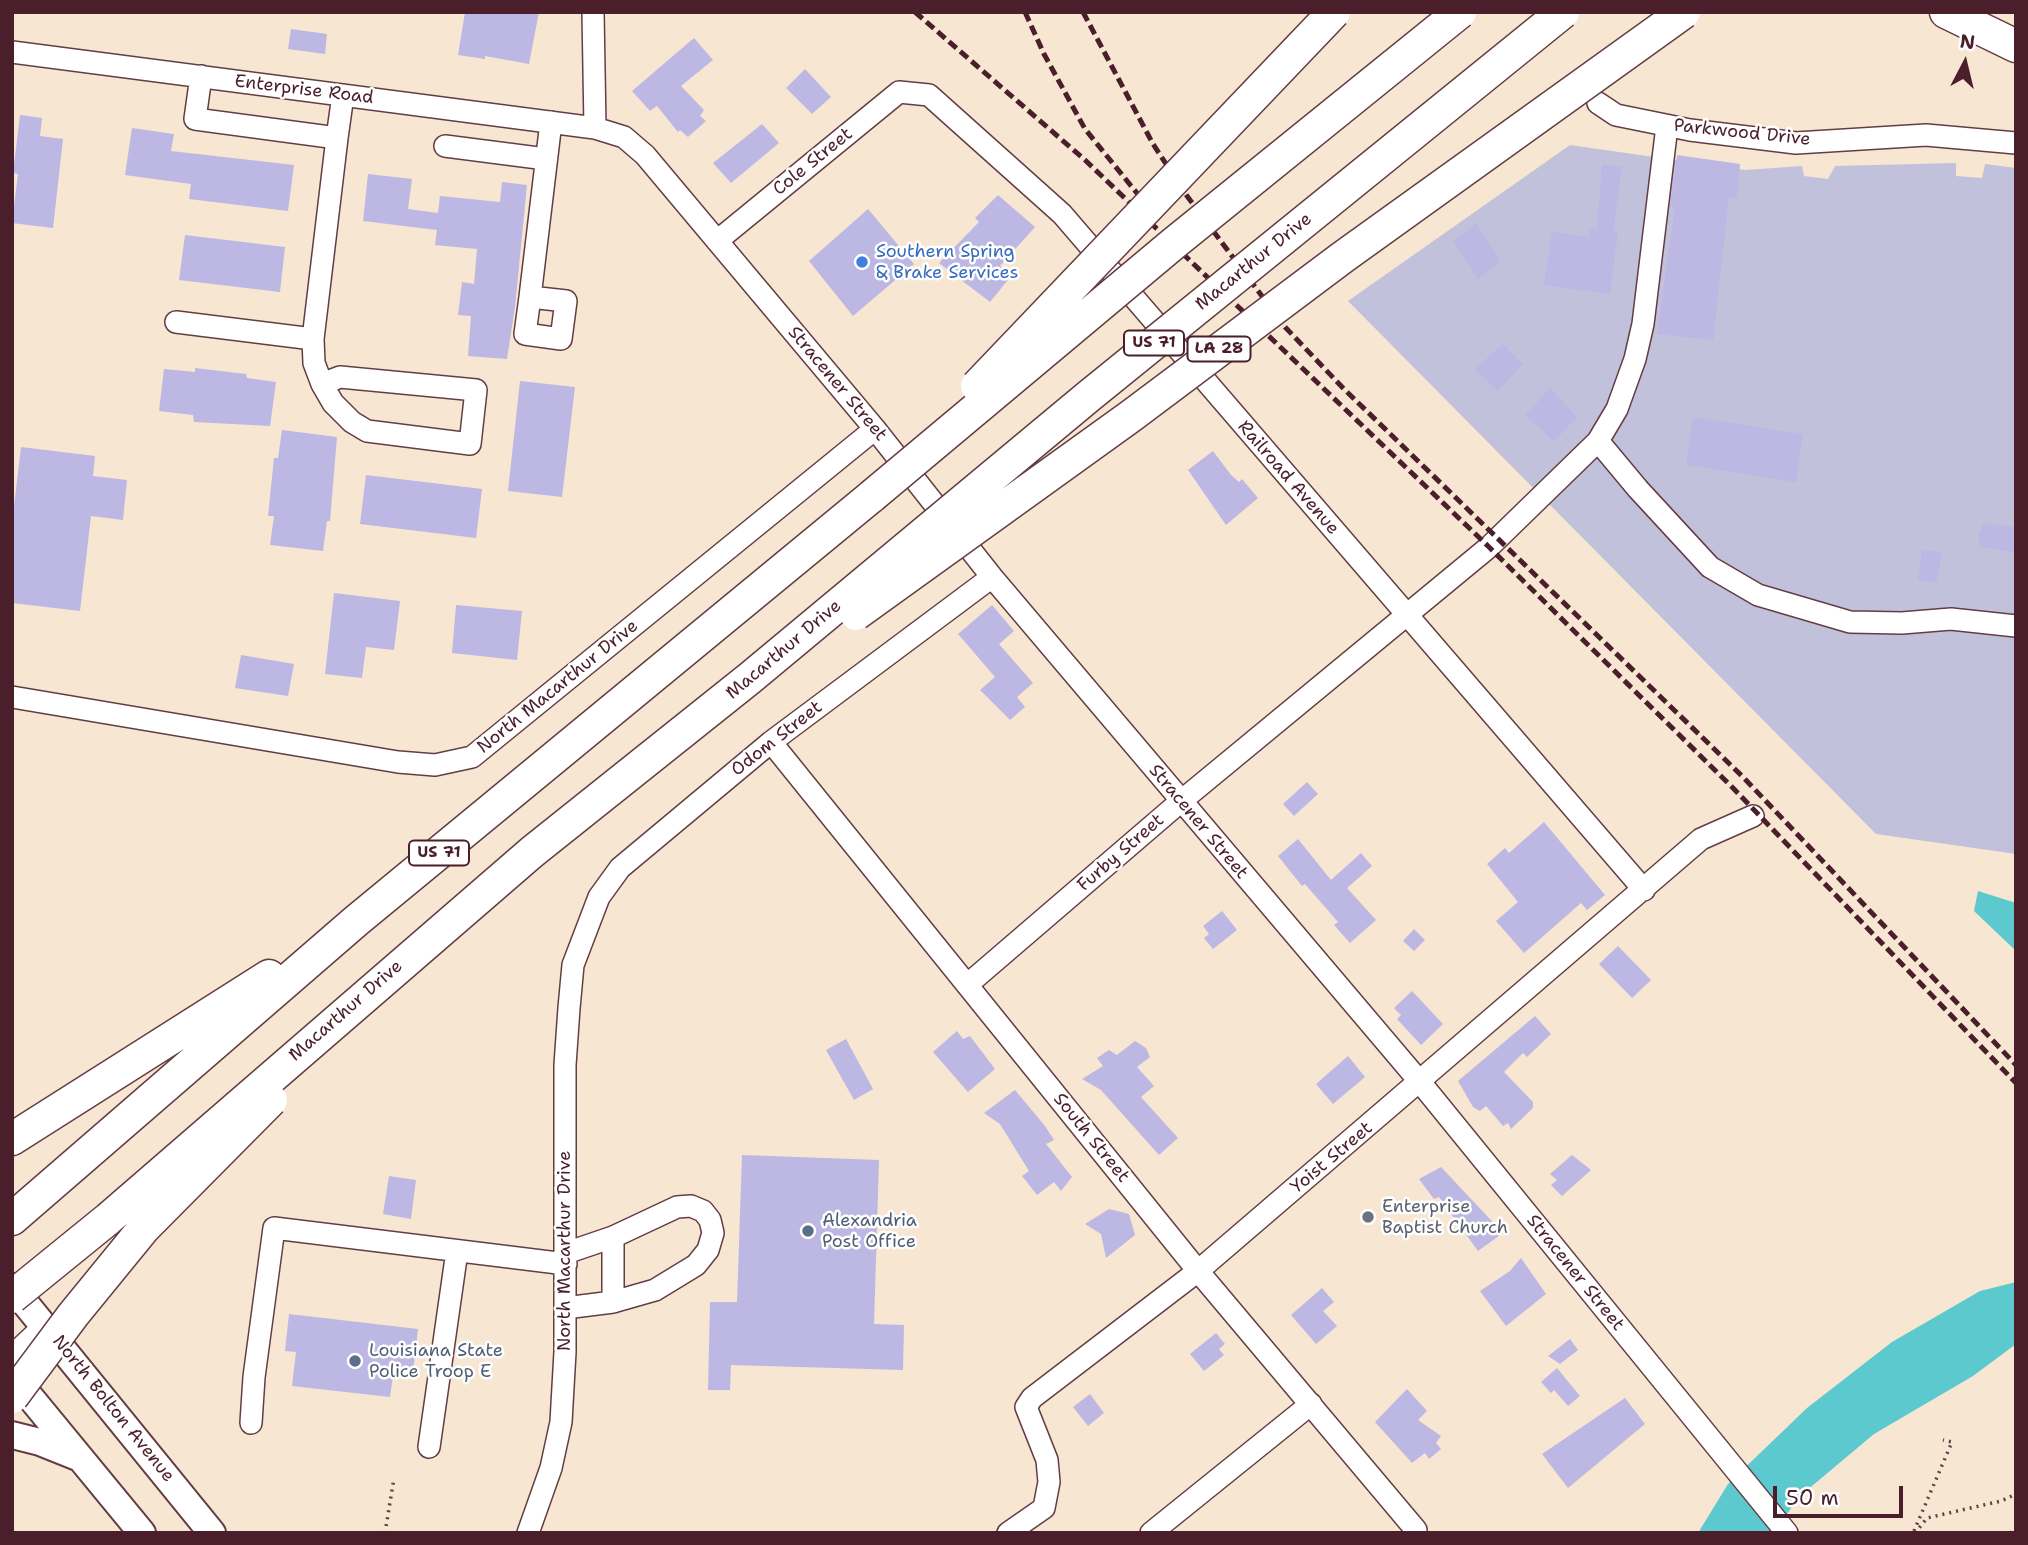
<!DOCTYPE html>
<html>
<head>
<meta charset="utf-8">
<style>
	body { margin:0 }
	#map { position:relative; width:2028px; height:1545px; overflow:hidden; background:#f7e6d1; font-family:"Shantell Sans",sans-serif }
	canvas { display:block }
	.frame { position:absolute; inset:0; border:14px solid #4a1f2b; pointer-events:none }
	.north { position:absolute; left:1930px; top:28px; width:70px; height:70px; -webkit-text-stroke:5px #fff; paint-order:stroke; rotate:7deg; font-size:19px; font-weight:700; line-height:28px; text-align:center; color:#4a1f2b }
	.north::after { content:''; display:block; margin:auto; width:24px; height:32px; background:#4a1f2b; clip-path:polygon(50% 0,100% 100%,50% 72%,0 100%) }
	.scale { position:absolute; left:1773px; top:1486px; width:130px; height:32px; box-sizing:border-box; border:4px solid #4a1f2b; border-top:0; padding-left:9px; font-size:21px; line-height:24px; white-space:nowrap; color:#4a1f2b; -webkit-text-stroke:5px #fff; paint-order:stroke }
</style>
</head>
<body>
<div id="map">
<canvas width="2028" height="1545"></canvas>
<div class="frame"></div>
<div class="north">N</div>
<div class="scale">50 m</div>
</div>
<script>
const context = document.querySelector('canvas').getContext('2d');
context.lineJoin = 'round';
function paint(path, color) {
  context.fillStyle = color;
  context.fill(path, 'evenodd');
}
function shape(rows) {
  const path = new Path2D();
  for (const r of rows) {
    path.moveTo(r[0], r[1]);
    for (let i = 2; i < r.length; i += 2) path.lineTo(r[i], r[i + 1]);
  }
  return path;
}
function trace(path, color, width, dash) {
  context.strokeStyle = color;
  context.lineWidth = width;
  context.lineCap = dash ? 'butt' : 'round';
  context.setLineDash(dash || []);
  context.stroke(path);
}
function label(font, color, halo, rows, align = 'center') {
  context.font = font + ' "Shantell Sans",sans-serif';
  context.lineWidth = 5;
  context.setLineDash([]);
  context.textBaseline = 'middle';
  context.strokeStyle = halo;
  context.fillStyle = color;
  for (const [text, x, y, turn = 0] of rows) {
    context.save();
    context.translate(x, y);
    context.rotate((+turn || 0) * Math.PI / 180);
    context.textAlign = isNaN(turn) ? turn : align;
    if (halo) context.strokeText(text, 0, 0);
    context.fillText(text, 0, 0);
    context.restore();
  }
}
paint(shape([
	[1570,145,1745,170,1802,166,1804,176,1828,179,1835,166,1956,163,1956,176,1982,178,1985,164,2016,168,2016,854,1876,834,1348,301]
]), '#c2c1dc');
paint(shape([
	[1978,891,2016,903,2016,951,1974,911],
	[2016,1282,2016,1344,1973,1376,1874,1434,1800,1496,1773,1533,1698,1533,1728,1484,1807,1408,1892,1342,1980,1291]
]), '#5cc9cf');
paint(shape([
	[465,12,539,12,529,64,485,56,485,59,458,55],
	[291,29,327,34,325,54,288,49],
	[694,38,713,60,681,86,704,110,700,116,706,121,688,137,680,130,678,132,657,106,650,111,632,91],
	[805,69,831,97,812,114,786,88],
	[20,115,42,118,40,136,63,139,53,228,12,223,18,174,13,173],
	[762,124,779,143,731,183,713,163],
	[132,128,174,134,171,151,294,165,288,211,189,199,191,184,125,175],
	[1677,155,1740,164,1737,199,1729,197,1713,340,1657,334,1675,207,1670,207],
	[1602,165,1622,167,1613,231,1618,232,1610,294,1544,285,1552,232,1589,237,1589,228,1597,229],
	[368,174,412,179,408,209,438,213,440,196,500,202,502,182,527,185,515,307,507,359,468,356,471,316,458,315,462,282,474,284,477,249,435,245,437,230,363,221],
	[998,195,1035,227,1000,266,1012,275,990,302,939,263,979,222,975,218],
	[868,209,914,264,853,316,809,261],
	[1476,224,1501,261,1478,279,1453,241],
	[185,235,285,247,280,292,179,280],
	[1503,344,1523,364,1497,391,1475,369],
	[195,368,246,374,247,378,276,382,270,426,194,422,193,415,159,411,164,369,195,372],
	[520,381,575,387,562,497,508,491],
	[1550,388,1577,417,1554,441,1525,415],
	[1693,417,1803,434,1796,482,1686,465],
	[282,430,337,437,330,521,327,521,323,551,270,545,274,516,268,516,274,458,278,458],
	[21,447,95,456,93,476,127,480,123,520,91,516,80,611,12,603,12,523],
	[1213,451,1231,475,1239,482,1242,479,1258,498,1226,525,1188,470],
	[366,475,482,489,476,538,360,524],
	[1984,523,2016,527,2016,552,1980,547,1979,534],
	[1922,550,1942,552,1937,583,1918,580],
	[334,593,400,601,394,650,366,647,362,678,325,674],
	[456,605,522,611,517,660,452,653],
	[992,605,1014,631,999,644,1033,683,1017,697,1025,707,1010,720,980,690,995,677,958,634],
	[241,655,294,664,288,696,235,688],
	[1307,782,1318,794,1294,816,1283,804],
	[1544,822,1605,895,1587,910,1581,903,1524,953,1496,921,1518,902,1487,864,1505,848,1509,853],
	[1298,839,1331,880,1361,853,1372,866,1347,888,1376,920,1350,943,1334,925,1338,922,1305,884,1302,886,1278,856],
	[1222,911,1237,930,1213,949,1204,938,1209,934,1203,926],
	[1414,929,1425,940,1414,951,1403,941],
	[1618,946,1651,980,1632,998,1599,964],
	[1412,991,1443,1024,1421,1045,1397,1019,1401,1015,1394,1008],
	[1535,1016,1551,1034,1527,1057,1523,1053,1504,1072,1533,1102,1533,1108,1511,1129,1508,1123,1503,1126,1486,1106,1480,1111,1473,1107,1458,1081],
	[957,1031,963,1039,970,1036,995,1069,968,1092,933,1052],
	[846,1039,873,1089,854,1100,826,1050],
	[1135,1041,1146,1048,1150,1057,1137,1067,1154,1086,1141,1097,1178,1138,1159,1155,1101,1090,1082,1079,1103,1066,1097,1058,1109,1050,1117,1055],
	[1348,1056,1365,1077,1333,1104,1316,1084],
	[1015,1090,1045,1126,1054,1140,1046,1144,1072,1177,1061,1191,1054,1182,1037,1195,1022,1176,1029,1171,1000,1124,984,1113],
	[742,1155,879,1160,874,1324,904,1325,903,1370,731,1365,730,1390,708,1390,710,1302,737,1302],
	[1572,1155,1591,1170,1562,1196,1551,1185,1557,1180,1550,1174],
	[1441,1167,1503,1233,1478,1251,1439,1197,1434,1199,1419,1179],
	[389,1176,416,1180,411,1219,383,1214],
	[1109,1209,1129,1214,1135,1235,1106,1258,1101,1234,1085,1224],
	[1521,1258,1546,1294,1506,1326,1480,1291,1510,1271],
	[1322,1288,1334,1302,1323,1311,1337,1326,1316,1344,1291,1315],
	[289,1314,418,1329,413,1372,394,1369,390,1397,292,1386,296,1352,285,1351],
	[1216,1333,1225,1344,1219,1349,1224,1355,1204,1371,1190,1354],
	[1570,1339,1578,1350,1560,1364,1548,1356],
	[1557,1368,1580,1396,1568,1406,1554,1390,1551,1393,1541,1382],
	[1407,1389,1427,1411,1418,1420,1441,1436,1436,1443,1441,1449,1429,1459,1425,1453,1412,1463,1375,1422],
	[1090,1394,1104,1413,1088,1426,1073,1407],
	[1625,1398,1645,1424,1568,1488,1542,1454]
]), '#bdb7e3');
const minor = shape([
	[593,12,595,128],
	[12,52,595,128,624,137,645,155,875,429,992,577,1420,1082,1787,1533],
	[201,76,195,119,337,138,343,95],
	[1598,103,1616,115,1690,130,1796,143,1926,135,2016,143],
	[445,146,546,159],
	[717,241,899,92,929,95,1062,214,1644,890],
	[530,297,525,334,561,339,566,301,530,297,551,122],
	[176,322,313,339,337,138],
	[313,339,314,363,322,384,333,403,352,422,367,431,470,444,476,390,340,377,322,384],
	[1598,441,1638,489,1710,567,1758,595,1850,622,1902,623,1951,619,2016,626],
	[12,697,398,762,435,765,472,757,875,429],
	[771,742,1198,1271,1416,1530],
	[967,985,1180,802,1489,547,1598,441,1617,409,1635,359,1643,324,1667,126],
	[613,1302,613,1237],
	[565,1308,613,1302,655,1290,696,1265,708,1250,713,1233,710,1220,703,1211,691,1206,677,1207,613,1237,566,1253],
	[12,1356,45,1325],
	[251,1423,254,1377,274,1228,566,1264],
	[429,1447,457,1251],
	[528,1533,551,1468,561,1422,565,1352,565,1065,569,1008,573,965,599,897,620,868,771,742,992,577],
	[1008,1533,1044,1508,1049,1482,1047,1460,1026,1407,1032,1398,1198,1271,1701,839,1753,816],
	[1151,1533,1311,1404]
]);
const major = shape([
	[12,1287,212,1533],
	[12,1375,142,1533],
	[12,1435,40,1442,80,1458]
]);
const highway = shape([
	[1946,12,2016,46],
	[12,1139,269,976],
	[12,1219,356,921,872,496]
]);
trace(minor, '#643d44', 24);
trace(major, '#643d44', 30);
trace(highway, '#643d44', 35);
trace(shape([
	[1914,1531,1952,1442,1943,1440],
	[385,1533,394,1478],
	[1915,1533,1927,1518,2001,1501,2016,1494],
	[2010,1533,2016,1529]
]), '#643d44', 3.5, [2, 5]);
trace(minor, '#fff', 21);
trace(major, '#fff', 26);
trace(highway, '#fff', 32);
trace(shape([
	[915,12,1085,160,1489,547,1733,788,2016,1083],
	[1025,12,1044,54,1085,129,1149,208],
	[1083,12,1153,144,1187,196,1285,327,1344,389,1743,777,2016,1065]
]), '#4a1f2b', 5, [10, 5]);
const highwayBridge = shape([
	[977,386,1334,12],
	[872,496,1173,244,1460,12],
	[856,614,1131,416,1343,257,1684,12],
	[12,1297,108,1219,532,852,750,678,1089,396,1563,12],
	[12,1397,73,1315,144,1228,271,1100]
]);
trace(highwayBridge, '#643d44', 35, []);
trace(highwayBridge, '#fff', 32);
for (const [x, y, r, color] of [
	[862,262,7,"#3f7fe0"],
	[1368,1217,7,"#6b7280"],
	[808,1231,7,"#5c6f8a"],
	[355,1361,7,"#5c6f8a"]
]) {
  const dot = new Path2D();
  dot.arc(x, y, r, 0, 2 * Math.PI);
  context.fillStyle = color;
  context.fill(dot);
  trace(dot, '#fff', 2.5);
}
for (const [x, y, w] of [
	[1154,343,60],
	[1219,349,63],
	[439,853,60]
]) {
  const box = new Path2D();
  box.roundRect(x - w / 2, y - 12.5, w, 25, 5);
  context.fillStyle = '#fff';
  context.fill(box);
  trace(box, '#4a1f2b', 2);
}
label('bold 16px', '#4a1f2b', null, [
	["US 71",1154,343],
	["LA 28",1219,349],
	["US 71",439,853]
]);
label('18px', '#4a1f2b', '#fff', [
	["Enterprise Road",304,90,7],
	["Parkwood Drive",1742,133,6],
	["Cole Street",813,162,-39],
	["Macarthur Drive",1254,262,-39],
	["Stracener Street",837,384,50],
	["Railroad Avenue",1288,478,49],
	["Macarthur Drive",784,650,-40],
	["North Macarthur Drive",558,687,-39],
	["Odom Street",777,739,-38],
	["Stracener Street",1198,822,50],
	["Furby Street",1121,853,-41],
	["Macarthur Drive",346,1011,-41],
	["South Street",1091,1138,51],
	["Yoist Street",1332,1158,-40],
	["North Macarthur Drive",565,1251,-90],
	["Stracener Street",1575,1273,51],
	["North Bolton Avenue",113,1409,51]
]);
label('18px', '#366cbe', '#fff', [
	["Southern Spring",876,252],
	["& Brake Services",876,273]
], 'left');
label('18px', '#5b616d', '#fff', [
	["Enterprise",1382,1207],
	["Baptist Church",1382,1228]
], 'left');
label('18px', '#4e5e75', '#fff', [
	["Alexandria",822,1221],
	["Post Office",822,1242],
	["Louisiana State",369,1351],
	["Police Troop E",369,1372]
], 'left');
</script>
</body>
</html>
